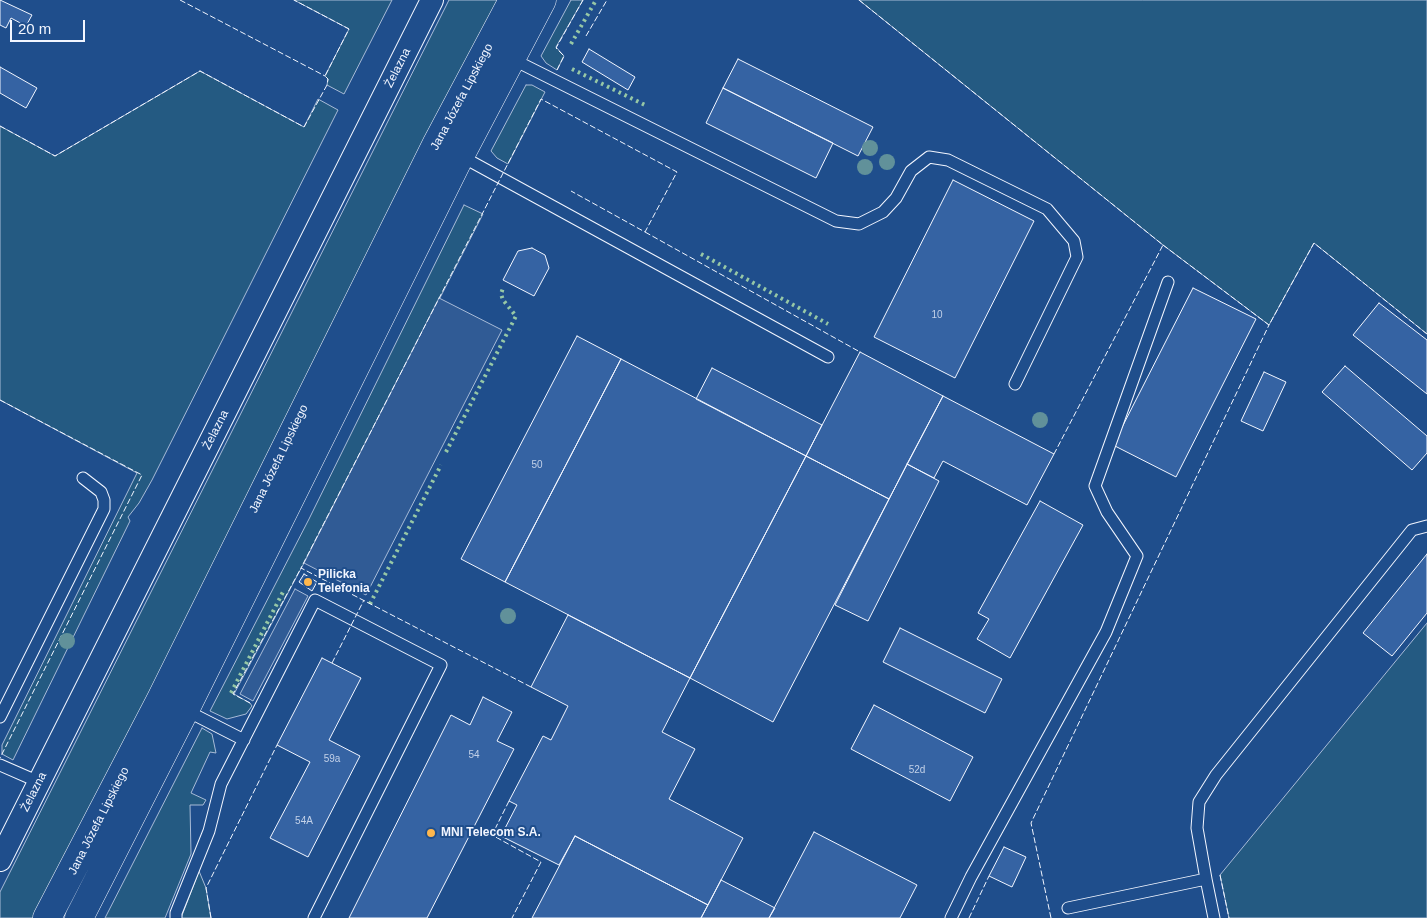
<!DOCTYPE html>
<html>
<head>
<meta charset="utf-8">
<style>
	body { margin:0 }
	#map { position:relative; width:1427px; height:918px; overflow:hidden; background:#1f4e8c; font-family:Arial,sans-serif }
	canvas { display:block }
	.scale { position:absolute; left:10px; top:20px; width:75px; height:22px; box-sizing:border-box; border:2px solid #f2f6ff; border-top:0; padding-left:6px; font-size:15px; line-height:18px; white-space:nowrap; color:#f2f6ff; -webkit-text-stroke:4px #1f4e8c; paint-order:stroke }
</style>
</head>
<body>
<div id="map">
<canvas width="1427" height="918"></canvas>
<div class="scale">20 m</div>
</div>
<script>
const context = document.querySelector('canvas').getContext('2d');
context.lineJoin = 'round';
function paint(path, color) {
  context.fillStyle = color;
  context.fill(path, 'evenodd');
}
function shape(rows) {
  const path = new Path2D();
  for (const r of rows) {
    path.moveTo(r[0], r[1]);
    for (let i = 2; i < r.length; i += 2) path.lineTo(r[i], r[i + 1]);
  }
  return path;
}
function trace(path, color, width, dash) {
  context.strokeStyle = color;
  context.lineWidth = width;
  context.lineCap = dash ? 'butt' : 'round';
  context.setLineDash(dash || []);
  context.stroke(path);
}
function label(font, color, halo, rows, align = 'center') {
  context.font = font + ' Arial,sans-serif';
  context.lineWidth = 4;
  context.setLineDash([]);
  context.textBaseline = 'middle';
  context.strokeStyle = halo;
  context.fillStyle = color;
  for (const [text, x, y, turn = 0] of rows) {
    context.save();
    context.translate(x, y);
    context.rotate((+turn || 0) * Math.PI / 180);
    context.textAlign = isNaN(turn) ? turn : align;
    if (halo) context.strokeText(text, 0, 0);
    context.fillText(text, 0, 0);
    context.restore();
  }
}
const green = shape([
	[294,0,392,0,344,94,327,85,328,79,325,76,349,29,294,0],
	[449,0,501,0,37,918,0,918,0,892,449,0],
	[571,0,583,0,556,47,564,56,557,70,546,63,541,56,571,0],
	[859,0,1427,0,1427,334,1314,243,1269,325,1163,245,859,0],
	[200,71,304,127,318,99,338,110,152,480,139,503,128,517,130,521,13,760,2,754,2,745,137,473,0,400,0,126,55,156,200,71],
	[526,85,532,85,545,92,508,164,497,158,491,151,526,85],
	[464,205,483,214,304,563,234,694,250,703,252,706,246,714,227,719,210,711,309,519,464,205],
	[1427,623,1427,918,1229,918,1220,875,1427,623],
	[202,728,212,734,216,753,210,752,191,793,206,800,203,805,190,805,191,854,165,918,105,918,202,728],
	[199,871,206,888,211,918,181,918,199,871]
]);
paint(green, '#245a82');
trace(green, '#a8bbd7', 1);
const parking = shape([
	[439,298,502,330,366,595,304,563,439,298],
	[295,589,308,596,253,701,240,694,295,589]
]);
paint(parking, '#305b95');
trace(parking, '#a8bbd7', 1);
const building = shape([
	[0,0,32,15,26,26,11,18,6,28,0,25,0,0],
	[589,49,635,77,628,90,582,62,589,49],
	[738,59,873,127,858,156,723,88,738,59],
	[0,67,37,88,26,108,0,93,0,67],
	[723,88,833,143,816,178,706,123,723,88],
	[953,180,1034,221,955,378,874,337,953,180],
	[532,248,545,255,549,268,534,296,503,280,518,251,532,248],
	[1193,288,1256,319,1176,477,1113,445,1193,288],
	[1379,303,1427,340,1427,394,1353,335,1379,303],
	[577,336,621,359,505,582,461,559,577,336],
	[860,352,943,396,889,499,806,456,860,352],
	[621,359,806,456,690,678,505,582,621,359],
	[1345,366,1427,436,1427,453,1412,470,1322,392,1345,366],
	[712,368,822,425,806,456,696,399,712,368],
	[1264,372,1286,382,1263,431,1241,421,1264,372],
	[943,396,1054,454,1027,505,943,461,934,478,907,464,943,396],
	[806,456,889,499,773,722,690,678,806,456],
	[907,464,939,481,868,621,835,605,907,464],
	[1040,501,1083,525,1010,658,977,639,989,619,978,613,1040,501],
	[1427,554,1427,613,1392,656,1363,633,1427,554],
	[304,574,317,582,312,591,299,582,304,574],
	[568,615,690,678,662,732,695,749,669,799,743,838,708,905,575,836,559,865,501,836,517,805,509,801,543,736,551,740,568,706,531,687,568,615],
	[900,628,1002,679,985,713,883,662,900,628],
	[322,658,361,678,329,740,360,756,308,857,270,838,310,762,277,745,322,658],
	[483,697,512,712,497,741,514,749,427,918,349,918,451,715,470,725,483,697],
	[874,705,973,757,950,801,851,749,874,705],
	[814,832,917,885,900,918,769,918,814,832],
	[575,836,708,905,701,918,532,918,575,836],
	[1004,847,1026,857,1012,887,989,876,1004,847],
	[721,880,775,908,769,918,701,918,721,880]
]);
paint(building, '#3563a3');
trace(building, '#f2f6ff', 1);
const service = shape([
	[510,58,836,221,859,224,883,212,896,198,911,171,929,157,948,160,1047,209,1074,241,1077,257,1015,384],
	[459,155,828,357],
	[185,710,244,740],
	[0,717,104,509,104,500,101,492,83,478],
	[0,765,39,782],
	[1206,879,1197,828,1199,802,1216,775,1412,530,1427,526],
	[1068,908,1206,879,1214,918],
	[176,918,176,913,209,831,221,784,315,600,441,665,314,918],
	[951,918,971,877,1106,632,1137,556,1107,512,1095,486,1168,282]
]);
const minor = shape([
	[0,860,432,0]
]);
const primary = shape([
	[47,918,161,699,437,143,513,0],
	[79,918,185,710,460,156,542,0]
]);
trace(service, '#f2f6ff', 13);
trace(minor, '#f2f6ff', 24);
trace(primary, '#f2f6ff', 29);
trace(service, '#1f4e8c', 11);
trace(minor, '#1f4e8c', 22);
trace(primary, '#1f4e8c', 28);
trace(shape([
	[571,44,596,0],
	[572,69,645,105],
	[701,254,828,324],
	[446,452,516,316,503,300,501,294,503,288],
	[370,604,441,465],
	[231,693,283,592]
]), '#97c8a6', 4, [2.5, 4]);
trace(shape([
	[180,0,325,76],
	[859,0,1163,245,1054,454],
	[586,36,607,0],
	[557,70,564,56,556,48,583,0],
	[0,126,55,156,200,71,304,127,327,85,328,79,325,76,349,29,294,0],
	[645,232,860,352],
	[1163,245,1269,325,1314,243,1427,334],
	[0,400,142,475,0,758],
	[332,663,364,600],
	[531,687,301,568,541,99,677,172,645,232,571,191],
	[250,703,233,694,301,568],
	[509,801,492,835,541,862,512,918],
	[1220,875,1229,918],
	[211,918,206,888,277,745],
	[969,918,989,876],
	[1051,918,1031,823,1269,325]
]), '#f2f6ff', 1, [6, 2.5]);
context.fillStyle = '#61919a';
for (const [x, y] of [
	[870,148],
	[887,162],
	[865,167],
	[1040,420],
	[508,616],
	[67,641]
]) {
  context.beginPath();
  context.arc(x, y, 8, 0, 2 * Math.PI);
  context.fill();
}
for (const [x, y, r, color] of [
	[308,582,5,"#ffb74d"],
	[431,833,5,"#ffb74d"]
]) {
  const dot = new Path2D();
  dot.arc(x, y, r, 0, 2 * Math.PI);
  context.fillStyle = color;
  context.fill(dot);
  trace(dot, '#1f4e8c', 2);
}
label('10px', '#c3d1e8', null, [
	["10",937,315],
	["50",537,465],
	["54",474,755],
	["59a",332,759],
	["52d",917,770],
	["54A",304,821]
]);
label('12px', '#f2f6ff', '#1f4e8c', [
	["Żelazna",398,68,-63],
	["Jana Józefa Lipskiego",462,97,-62],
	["Żelazna",216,430,-63],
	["Jana Józefa Lipskiego",279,459,-64],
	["Żelazna",34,792,-63],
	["Jana Józefa Lipskiego",99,821,-63]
]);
label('bold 12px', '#f2f6ff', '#1f4e8c', [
	["Pilicka",318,575],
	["Telefonia",318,589],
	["MNI Telecom S.A.",441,833]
], 'left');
</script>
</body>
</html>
